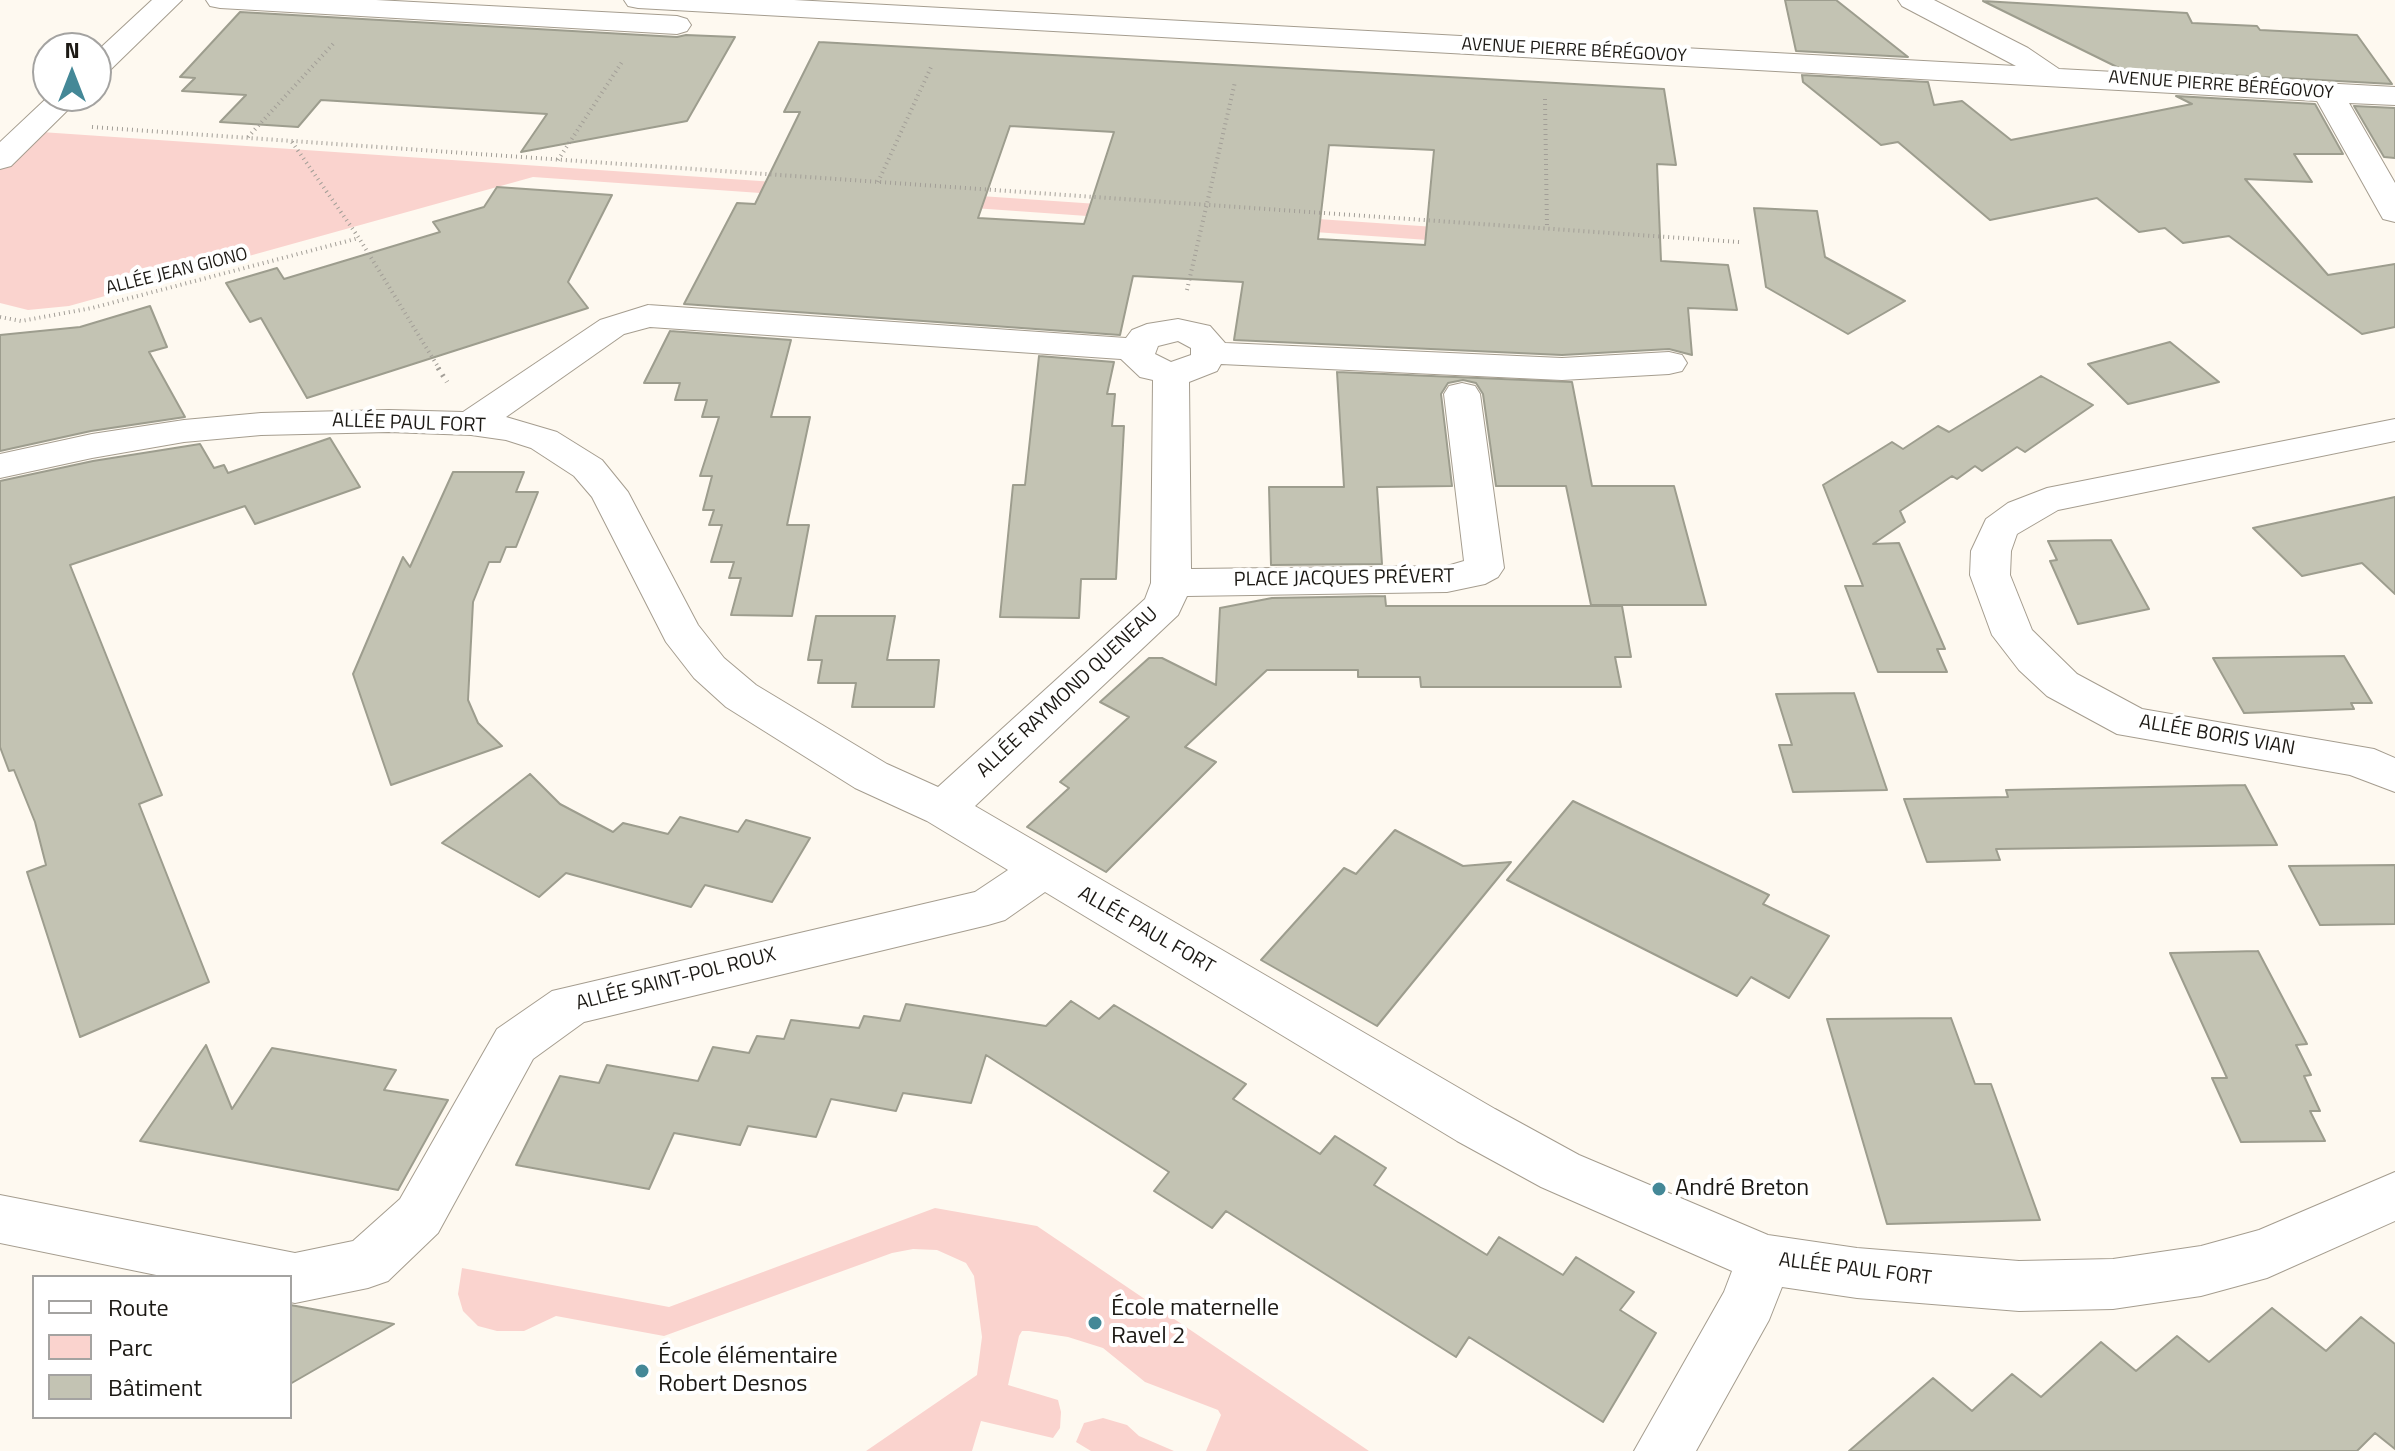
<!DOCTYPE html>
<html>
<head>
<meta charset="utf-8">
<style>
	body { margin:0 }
	#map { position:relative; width:2395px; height:1451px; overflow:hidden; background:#fef9f0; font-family:"Titillium Web",sans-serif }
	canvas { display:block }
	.legend { position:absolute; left:32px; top:1275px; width:260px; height:144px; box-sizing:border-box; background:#fff; border:2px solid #a4a3a1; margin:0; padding:10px 14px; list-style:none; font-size:24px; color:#1c1914 }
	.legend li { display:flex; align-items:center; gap:16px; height:40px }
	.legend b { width:40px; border:2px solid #a4a3a1 }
	.north { position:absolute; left:32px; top:32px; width:80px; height:80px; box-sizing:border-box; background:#fff; border:2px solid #a4a3a1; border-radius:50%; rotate:0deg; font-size:22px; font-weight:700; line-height:32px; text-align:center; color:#1c1914 }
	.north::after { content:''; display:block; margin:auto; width:28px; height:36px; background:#448897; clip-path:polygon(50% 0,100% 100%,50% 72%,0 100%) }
</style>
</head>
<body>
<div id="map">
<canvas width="2395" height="1451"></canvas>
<ul class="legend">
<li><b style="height:10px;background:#fff"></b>Route</li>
<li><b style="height:22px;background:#fad3ce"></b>Parc</li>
<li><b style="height:22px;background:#c3c3b3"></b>Bâtiment</li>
</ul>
<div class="north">N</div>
</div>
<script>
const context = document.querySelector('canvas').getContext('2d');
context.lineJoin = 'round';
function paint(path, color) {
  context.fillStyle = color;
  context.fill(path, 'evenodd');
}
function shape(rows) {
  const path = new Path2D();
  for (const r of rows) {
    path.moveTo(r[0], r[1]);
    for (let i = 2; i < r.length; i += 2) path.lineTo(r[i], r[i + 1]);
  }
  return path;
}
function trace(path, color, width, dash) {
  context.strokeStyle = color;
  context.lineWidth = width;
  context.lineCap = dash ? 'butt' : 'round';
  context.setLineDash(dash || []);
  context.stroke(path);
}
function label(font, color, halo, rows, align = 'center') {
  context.font = font + ' "Titillium Web",sans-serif';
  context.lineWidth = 8;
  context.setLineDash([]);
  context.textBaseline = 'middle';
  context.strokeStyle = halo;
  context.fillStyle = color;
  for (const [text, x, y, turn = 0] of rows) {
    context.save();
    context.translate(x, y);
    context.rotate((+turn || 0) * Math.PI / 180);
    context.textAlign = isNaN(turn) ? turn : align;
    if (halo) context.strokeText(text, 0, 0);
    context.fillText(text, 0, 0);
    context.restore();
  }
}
paint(shape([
	[41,132,1626,240,1627,254,533,177,69,306,28,310,0,303,0,169],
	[935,1208,1037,1226,1369,1451,1206,1451,1221,1415,1218,1410,1145,1382,1103,1348,1068,1337,1029,1331,1022,1331,1019,1336,1008,1385,1058,1400,1061,1412,1060,1428,1053,1438,981,1421,972,1451,866,1451,977,1375,982,1337,974,1276,966,1263,937,1250,913,1249,892,1253,664,1336,556,1316,524,1331,497,1331,478,1326,463,1311,458,1294,462,1268,669,1307],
	[1103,1418,1127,1425,1139,1436,1174,1451,1091,1451,1076,1442,1084,1423]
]), '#fad3ce');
const building = shape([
	[1785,0,1836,0,1908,57,1796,51,1785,0],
	[1983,1,2187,13,2192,23,2257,26,2260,30,2357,35,2392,84,2121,69,1983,1],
	[240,12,677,37,686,35,735,37,687,121,521,152,547,114,321,100,298,127,220,122,246,95,182,91,195,78,180,77,240,12],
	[819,42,1664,89,1676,165,1657,164,1661,261,1728,265,1737,310,1688,308,1692,355,1669,349,1562,355,1234,340,1243,282,1133,276,1120,335,684,304,737,203,755,204,800,112,784,112,819,42],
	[1010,126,1114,132,1084,224,978,218,1010,126],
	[1329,145,1434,150,1425,245,1318,239,1329,145],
	[1802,75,1928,82,1934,105,1962,101,2011,140,2192,104,2176,96,2315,104,2343,154,2294,154,2312,182,2245,179,2328,275,2395,264,2395,327,2362,334,2229,236,2183,243,2165,228,2139,232,2097,198,1990,220,1898,142,1881,145,1803,82,1802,75],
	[2354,106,2395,108,2395,158,2384,157,2354,106],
	[497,187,612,195,568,282,588,308,307,398,261,318,250,322,226,283,277,268,284,279,440,232,433,222,484,207,497,187],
	[1754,208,1817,211,1825,257,1905,301,1848,334,1766,287,1754,208],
	[150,306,167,347,149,352,185,417,91,431,0,451,0,335,80,327,150,306],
	[670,331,791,340,771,417,810,417,787,525,809,525,792,616,731,615,741,578,729,578,734,562,711,562,722,525,709,525,714,510,703,510,712,476,700,476,719,417,702,417,707,400,675,400,680,383,644,383,670,331],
	[2170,342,2219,382,2128,404,2088,364,2170,342],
	[1039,356,1114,362,1107,394,1115,394,1112,426,1124,426,1116,579,1081,579,1079,618,1000,617,1013,485,1025,485,1039,356],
	[1337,372,1572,382,1592,486,1674,486,1706,605,1591,605,1566,486,1496,486,1483,394,1476,383,1463,380,1448,383,1441,394,1452,486,1377,487,1382,564,1271,565,1269,487,1344,487,1337,372],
	[2041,376,2093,405,2025,452,2017,447,1982,471,1975,466,1957,479,1952,476,1900,511,1905,522,1873,544,1899,543,1945,649,1937,649,1947,672,1878,672,1845,586,1863,586,1823,485,1892,442,1903,449,1938,426,1949,432,2041,376],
	[330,438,360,487,255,524,245,506,70,565,162,795,139,804,209,982,80,1037,27,872,46,865,35,822,14,770,9,771,0,747,0,481,93,461,200,444,214,468,224,465,228,473,330,438],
	[453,472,524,472,516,492,538,492,516,547,506,547,500,562,489,562,473,602,468,700,478,723,502,746,391,785,353,674,403,557,410,567,453,472],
	[2395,497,2395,594,2362,563,2302,576,2253,528,2395,497],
	[2111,540,2149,609,2078,624,2050,561,2057,560,2048,541,2111,540],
	[1385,596,1386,606,1622,606,1631,657,1615,657,1621,687,1421,687,1420,677,1358,677,1358,670,1267,670,1185,747,1216,762,1106,872,1027,827,1069,788,1060,782,1129,717,1100,702,1149,658,1162,658,1216,685,1220,608,1272,598,1385,596],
	[816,616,895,616,887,660,939,660,934,707,852,707,856,683,818,683,822,660,808,660,816,616],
	[2344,656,2372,703,2351,703,2354,709,2244,713,2213,658,2344,656],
	[1854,693,1887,790,1793,792,1779,745,1792,745,1776,694,1854,693],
	[530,774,560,804,613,832,623,823,668,834,680,817,738,832,746,820,810,838,772,902,705,885,691,907,566,873,539,897,442,843,530,774],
	[2245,785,2277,845,1996,849,2000,860,1927,862,1904,799,2008,797,2006,790,2245,785],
	[1573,801,1769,895,1763,904,1829,936,1789,998,1751,977,1737,996,1507,880,1573,801],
	[1395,830,1463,866,1511,862,1377,1026,1261,960,1344,868,1356,874,1395,830],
	[2395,865,2395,924,2320,925,2289,866,2395,865],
	[2258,951,2307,1044,2296,1045,2311,1075,2304,1076,2320,1111,2310,1111,2325,1141,2241,1142,2212,1078,2227,1078,2170,953,2258,951],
	[1071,1001,1099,1019,1114,1005,1246,1084,1233,1099,1320,1154,1335,1136,1386,1168,1374,1185,1487,1255,1499,1237,1563,1275,1576,1257,1634,1292,1620,1310,1656,1333,1603,1422,1469,1337,1456,1357,1226,1211,1212,1228,1154,1191,1169,1172,986,1055,971,1103,903,1093,896,1111,831,1099,816,1137,748,1126,740,1145,674,1133,649,1189,516,1165,560,1076,599,1083,607,1065,698,1081,713,1047,749,1053,757,1036,784,1039,791,1020,859,1028,864,1016,900,1021,906,1004,1046,1026,1071,1001],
	[1951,1018,1975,1084,1991,1084,2040,1220,1887,1224,1827,1019,1951,1018],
	[206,1045,232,1109,272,1048,396,1070,384,1090,448,1100,398,1190,140,1141,206,1045],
	[290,1305,296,1306,394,1324,290,1384,290,1305],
	[2272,1308,2326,1351,2361,1317,2395,1344,2395,1449,2375,1433,2357,1451,1849,1451,1933,1378,1972,1411,2012,1374,2041,1397,2101,1342,2136,1371,2177,1336,2209,1362,2272,1308]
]);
paint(building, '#c3c3b3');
trace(building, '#9d9d8e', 2);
const minor = shape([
	[152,0,182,0,106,74,96,77,96,52,152,0],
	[206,0,376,0,677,16,687,19,691,25,687,31,677,34,220,8,210,6,206,0],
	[624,0,794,0,2016,66,1902,6,1898,0,1934,0,2028,48,2059,69,2395,87,2395,105,2349,103,2395,183,2395,222,2383,219,2379,212,2317,101,638,8,628,6,624,0],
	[49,96,82,96,11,166,0,169,0,142,49,96],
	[648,305,1126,338,1132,330,1147,324,1178,319,1210,326,1225,343,1562,358,1669,352,1682,355,1687,363,1682,371,1669,374,1562,380,1221,364,1217,371,1189,382,1191,569,1447,566,1464,561,1444,394,1449,386,1462,383,1475,386,1480,394,1504,568,1498,577,1485,584,1447,592,1187,596,1178,615,975,806,1495,1109,1579,1155,1768,1235,1857,1248,2019,1261,2113,1259,2201,1246,2259,1230,2395,1172,2395,1221,2267,1278,2201,1296,2113,1309,2019,1311,1857,1298,1782,1287,1769,1320,1696,1451,1634,1451,1724,1292,1732,1271,1541,1187,1457,1141,1045,892,1005,920,988,925,584,1022,533,1059,438,1233,388,1281,368,1288,295,1303,290,1302,290,1277,166,1277,0,1243,0,1195,295,1253,353,1241,400,1199,497,1029,552,991,975,892,1008,870,927,821,855,788,726,707,694,678,666,642,592,497,574,476,531,448,506,440,471,435,389,432,261,435,184,442,92,458,0,478,0,454,92,434,184,420,261,413,389,410,463,412,600,320,648,305],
	[650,327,1121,359,1140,377,1153,380,1151,583,1145,599,938,787,887,764,756,685,724,658,698,625,628,492,602,460,557,432,506,417,624,334,650,327],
	[1178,341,1191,348,1191,355,1171,362,1155,354,1158,346,1178,341],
	[2395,419,2395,441,2058,510,2017,534,2011,551,2010,575,2032,630,2077,674,2142,709,2374,749,2395,758,2395,792,2350,775,2117,734,2047,696,2019,670,1992,635,1970,575,1971,551,1986,519,2008,503,2047,488,2395,419]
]);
trace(minor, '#a59d8f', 2);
trace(shape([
	[1545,99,1547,229],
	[92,127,1739,242],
	[248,137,333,44],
	[292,142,359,238,440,370],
	[558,160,622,62],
	[878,182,932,65],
	[1187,290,1235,82],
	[0,317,21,321,92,308,359,238]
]), '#a29e97', 4, [1, 4]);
trace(shape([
	[438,368,447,382]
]), '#a29e97', 5, [2, 6]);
paint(minor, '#fff');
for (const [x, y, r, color] of [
	[1659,1189,8,"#448897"],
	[1095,1323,8,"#448897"],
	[642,1371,8,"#448897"]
]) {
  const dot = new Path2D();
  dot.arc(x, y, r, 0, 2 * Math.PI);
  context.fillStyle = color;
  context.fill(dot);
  trace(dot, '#fff', 3);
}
label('18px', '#1c1914', '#fff', [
	["AVENUE PIERRE BÉRÉGOVOY",1574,51,3],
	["AVENUE PIERRE BÉRÉGOVOY",2221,86,4],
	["ALLÉE JEAN GIONO",177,272,-14]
]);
label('20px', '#1c1914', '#fff', [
	["ALLÉE PAUL FORT",409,424,2],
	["PLACE JACQUES PRÉVERT",1344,579,-1],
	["ALLÉE RAYMOND QUENEAU",1068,693,-43],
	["ALLÉE BORIS VIAN",2217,736,10],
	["ALLÉE PAUL FORT",1146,931,30],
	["ALLÉE SAINT-POL ROUX",676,980,-14],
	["ALLÉE PAUL FORT",1855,1270,7]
]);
label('24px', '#1c1914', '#fff', [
	["André Breton",1675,1189],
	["École maternelle",1111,1309],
	["Ravel 2",1111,1337],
	["École élémentaire",658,1357],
	["Robert Desnos",658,1385]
], 'left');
</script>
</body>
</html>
